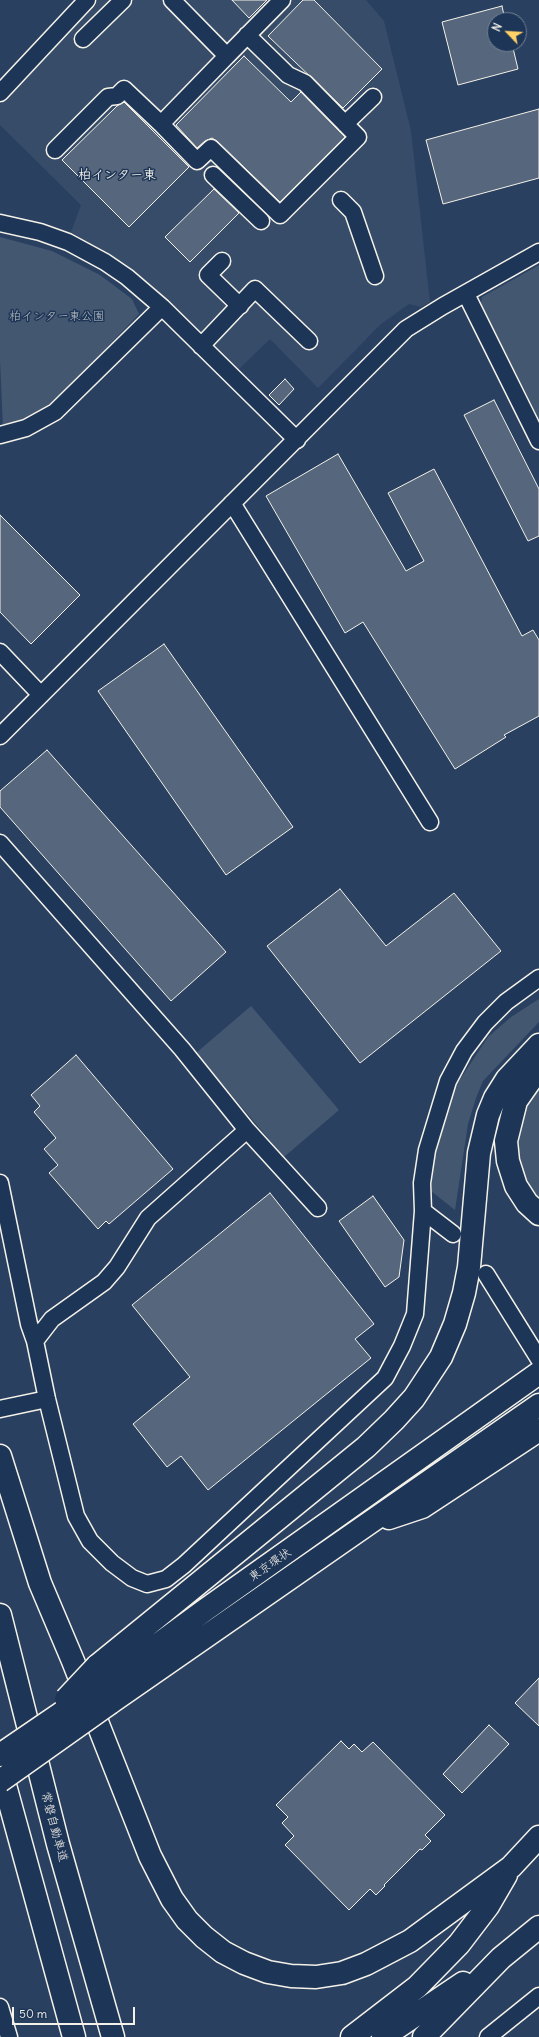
<!DOCTYPE html>
<html>
<head>
<meta charset="utf-8">
<style>
	body { margin:0 }
	#map { position:relative; width:539px; height:2037px; overflow:hidden; background:#2a4060; font-family:Delius,sans-serif }
	canvas { display:block }
	.north { position:absolute; left:487px; top:12px; width:40px; height:40px; box-sizing:border-box; background:#1d3557; border:1px solid #738091; border-radius:50%; rotate:295deg; font-size:11px; font-weight:700; line-height:16px; text-align:center; color:#f4f1e8 }
	.north::after { content:''; display:block; margin:auto; width:14px; height:18px; background:#ffd166; clip-path:polygon(50% 0,100% 100%,50% 72%,0 100%) }
	.scale { position:absolute; left:12px; top:2007px; width:123px; height:18px; box-sizing:border-box; border:2px solid #f4f1e8; border-top:0; padding-left:5px; font-size:12px; line-height:14px; white-space:nowrap; color:#f4f1e8; -webkit-text-stroke:3px #1d3557; paint-order:stroke }
</style>
</head>
<body>
<div id="map">
<canvas width="539" height="2037"></canvas>
<div class="north">N</div>
<div class="scale">50 m</div>
</div>
<script>
const context = document.querySelector('canvas').getContext('2d');
context.lineJoin = 'round';
function paint(path, color) {
  context.fillStyle = color;
  context.fill(path, 'evenodd');
}
function shape(rows) {
  const path = new Path2D();
  for (const r of rows) {
    path.moveTo(r[0], r[1]);
    for (let i = 2; i < r.length; i += 2) path.lineTo(r[i], r[i + 1]);
  }
  return path;
}
function trace(path, color, width, dash) {
  context.strokeStyle = color;
  context.lineWidth = width;
  context.lineCap = dash ? 'butt' : 'round';
  context.setLineDash(dash || []);
  context.stroke(path);
}
function label(font, color, halo, rows, align = 'center') {
  context.font = font + ' Delius,"Klee One",sans-serif';
  context.lineWidth = 3;
  context.setLineDash([]);
  context.textBaseline = 'middle';
  context.strokeStyle = halo;
  context.fillStyle = color;
  for (const [text, x, y, turn = 0] of rows) {
    context.save();
    context.translate(x, y);
    context.rotate((+turn || 0) * Math.PI / 180);
    context.textAlign = isNaN(turn) ? turn : align;
    if (halo) context.strokeText(text, 0, 0);
    context.fillText(text, 0, 0);
    context.restore();
  }
}
paint(shape([
	[98,0,366,0,384,21,411,131,430,302,421,307,409,304,381,324,318,388,270,339,237,371,127,267,71,232,81,205,0,125,0,105]
]), '#374c69');
paint(shape([
	[0,237,52,251,100,275,132,299,139,314,67,389,51,403,33,416,3,428,0,360],
	[539,265,539,420,481,304,482,297],
	[539,999,539,1022,483,1081,476,1098,468,1124,455,1210,431,1191,437,1135,455,1087,488,1037,511,1017],
	[251,1006,339,1110,284,1157,196,1053],
	[539,1087,539,1204,523,1176,514,1145,522,1108]
]), '#445771');
const building = shape([
	[232,0,267,0,249,18,232,0],
	[303,0,314,0,382,69,343,108,268,36,303,0],
	[502,6,505,20,495,20,495,44,512,44,518,69,458,85,442,22,502,6],
	[244,56,291,102,301,92,345,137,280,202,217,141,212,138,205,141,197,148,176,125,244,56],
	[124,102,189,167,129,227,62,160,117,106,124,102],
	[539,109,539,178,443,204,426,140,539,109],
	[214,189,239,213,190,262,165,237,214,189],
	[285,379,294,389,279,405,269,395,285,379],
	[494,400,539,489,539,536,528,541,464,415,494,400],
	[338,454,406,571,424,561,388,493,434,469,522,636,533,630,539,640,539,716,504,735,506,737,455,769,363,622,345,633,266,496,338,454],
	[0,515,80,595,31,644,0,612,0,515],
	[164,644,293,827,226,875,98,691,164,644],
	[47,750,226,952,171,1001,0,807,0,791,47,750],
	[340,889,386,946,454,893,501,951,360,1063,267,946,340,889],
	[76,1055,173,1169,109,1224,106,1221,98,1229,49,1173,58,1165,44,1149,56,1138,34,1112,40,1106,31,1095,76,1055],
	[270,1193,374,1324,355,1339,371,1358,208,1490,181,1456,167,1467,133,1424,190,1377,132,1305,270,1193],
	[373,1196,404,1240,399,1277,385,1287,339,1221,373,1196],
	[539,1678,539,1726,515,1703,539,1678],
	[489,1725,509,1744,462,1793,443,1774,489,1725],
	[341,1741,349,1749,354,1744,362,1752,373,1742,445,1815,425,1835,431,1841,422,1850,420,1849,384,1885,385,1886,376,1895,370,1889,349,1910,285,1845,294,1836,282,1823,288,1817,276,1805,341,1741]
]);
paint(building, '#56677d');
trace(building, '#f4f1e8', 1);
const minor = shape([
	[172,0,227,56,282,0],
	[83,39,123,0],
	[227,56,161,124,197,161,211,148,280,215,358,137,305,83,288,75,247,35],
	[0,93,87,0],
	[345,124,373,97],
	[55,150,108,97,117,96,124,89,161,124],
	[213,175,261,221],
	[341,200,353,212,375,276],
	[0,223,40,232,68,242,105,262,127,277,162,307,297,440],
	[222,261,208,275,240,306],
	[466,294,539,441],
	[201,346,255,289,309,341],
	[0,435,26,428,55,412,162,307],
	[232,503,430,822],
	[0,652,41,695],
	[0,736,406,329,443,306,539,252],
	[0,843,182,1049,247,1130,148,1218,117,1267,104,1282,52,1319,35,1341,47,1399,76,1516,90,1541,112,1563,132,1578,147,1584,166,1579,184,1565,385,1378,402,1346,415,1314,423,1211,422,1183,427,1150,448,1081,464,1051,485,1023,506,1002,539,978],
	[247,1130,318,1208],
	[0,1183,29,1324,35,1341],
	[423,1211,453,1234],
	[486,1274,539,1359],
	[0,1409,47,1399],
	[0,2007,9,2037],
	[488,2037,539,1996]
]);
const highway = shape([
	[539,1071,530,1081,516,1101,506,1141,508,1161,516,1186,527,1203,539,1214],
	[0,1456,40,1583,73,1661,150,1856,172,1899,187,1920,204,1937,223,1952,244,1963,268,1972,291,1976,316,1977,342,1973,366,1964,410,1941,511,1867,539,1837],
	[389,1518,422,1507,539,1430],
	[0,1615,58,1844,113,2037],
	[97,1666,366,1447,394,1420,414,1398,441,1357,455,1324,464,1293,469,1267,479,1153,488,1115,495,1098,507,1079,539,1045],
	[104,1684,205,1610,539,1373],
	[110,1703,539,1405],
	[0,1767,74,2037],
	[352,2037,417,1987,459,1944,488,1906,506,1875],
	[383,2037,463,1983],
	[424,2037,501,1958,539,1927]
]);
trace(minor, '#f4f1e8', 19);
trace(highway, '#f4f1e8', 25);
trace(minor, '#1d3557', 16);
trace(highway, '#1d3557', 22);
const highwayBridge = shape([
	[66,1699,97,1666],
	[0,1755,104,1684],
	[0,1781,110,1703]
]);
trace(highwayBridge, '#f4f1e8', 25, []);
trace(highwayBridge, '#1d3557', 22);
label('12px', '#bfc3c4', '#1d3557', [
	["柏インター東公園",57,317]
]);
label('12px', '#f4f1e8', '#1d3557', [
	["東京環状",270,1565,-35],
	["常磐自動車道",54,1827,75]
]);
label('bold 13px', '#f4f1e8', '#1d3557', [
	["柏インター東",117,175]
]);
</script>
</body>
</html>
